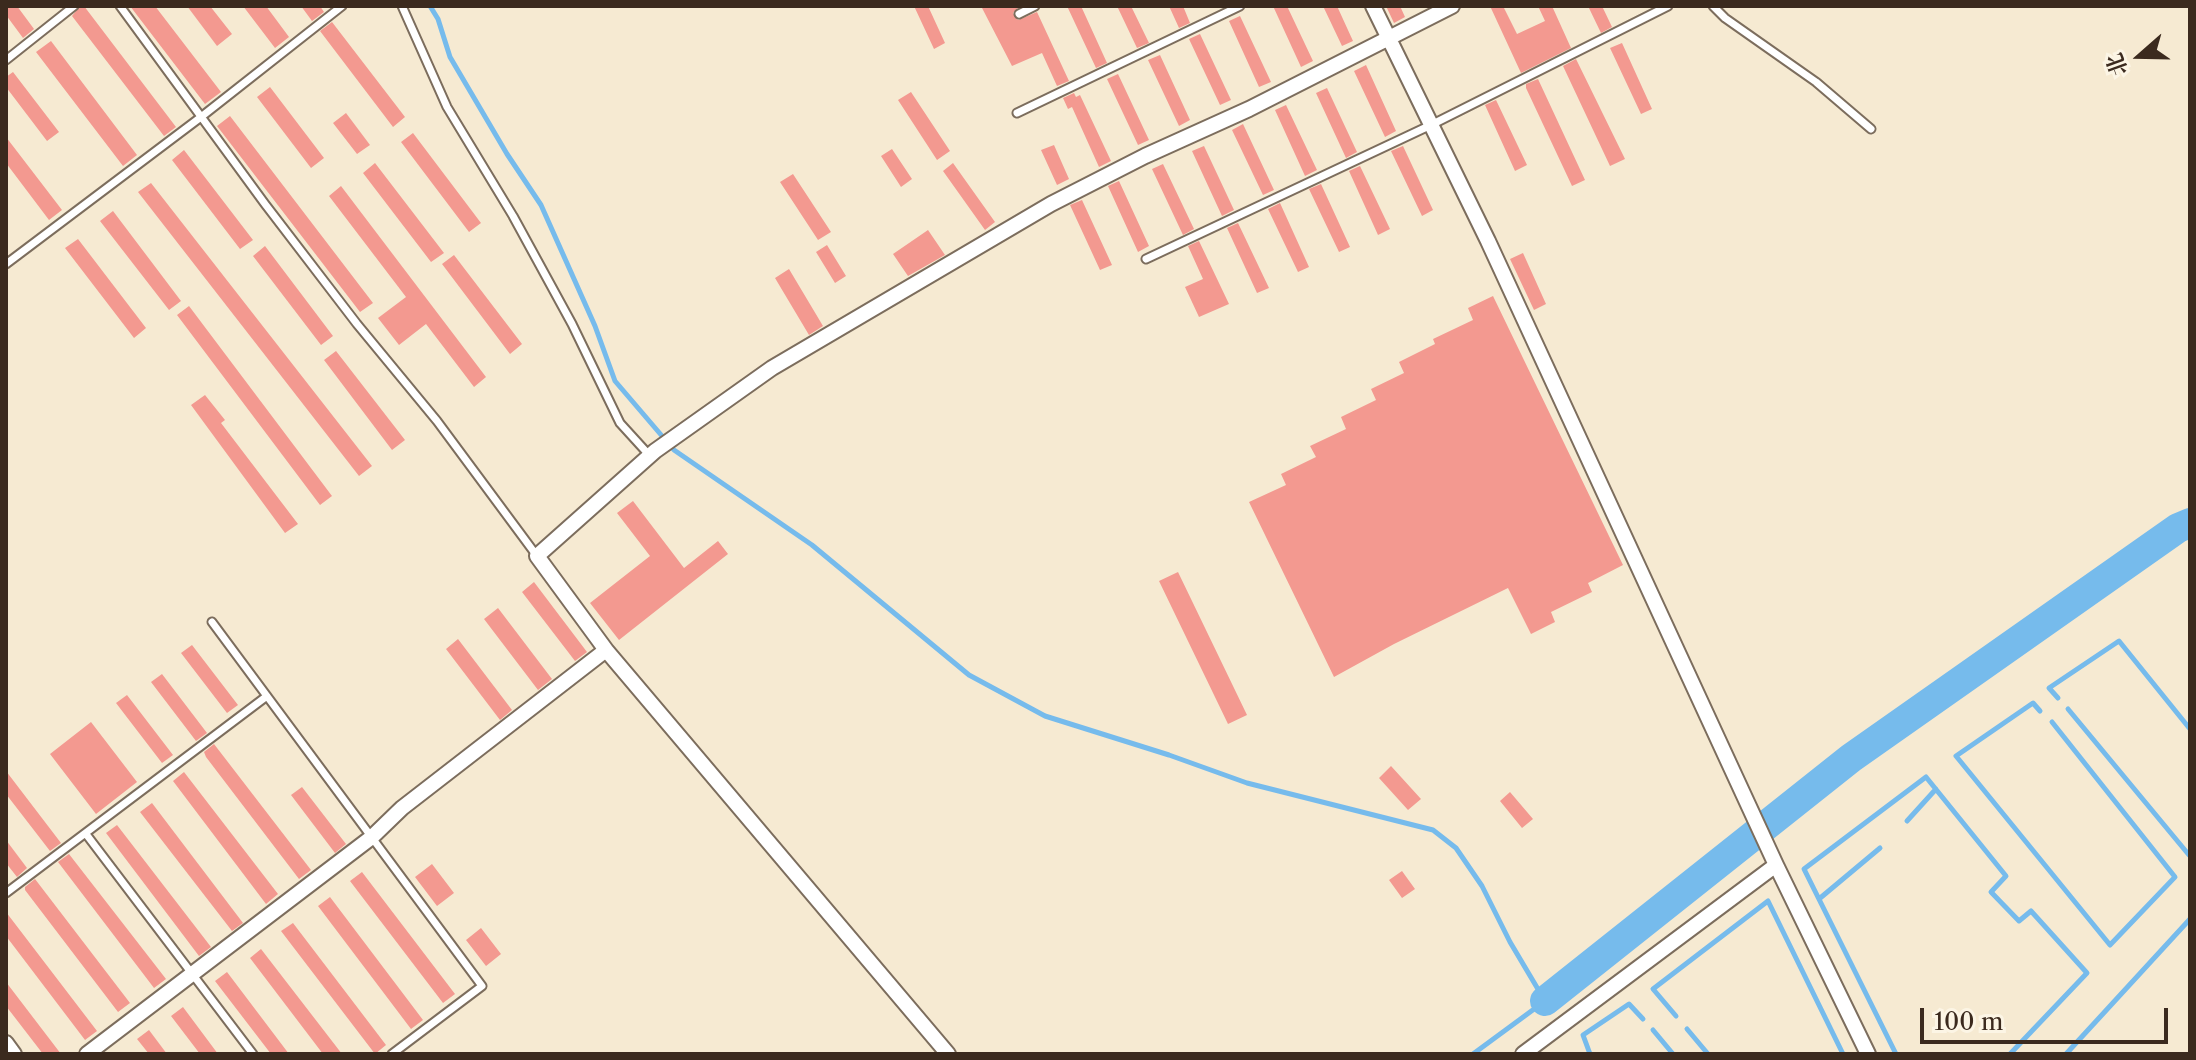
<!DOCTYPE html>
<html>
<head>
<meta charset="utf-8">
<style>
	body { margin:0 }
	#map { position:relative; width:2196px; height:1060px; overflow:hidden; background:#f6ead2; font-family:"Libre Caslon Text","Noto Serif SC",serif }
	canvas { display:block }
	.frame { position:absolute; inset:0; border:8px solid #3b2a1e; pointer-events:none }
	.north { position:absolute; left:2100px; top:16px; width:80px; height:80px; -webkit-text-stroke:6px #fcf5e5; paint-order:stroke; rotate:250deg; font-size:22px; font-weight:700; line-height:32px; text-align:center; color:#3b2a1e }
	.north::after { content:''; display:block; margin:auto; width:28px; height:36px; background:#3b2a1e; clip-path:polygon(50% 0,100% 100%,50% 72%,0 100%) }
	.scale { position:absolute; left:1920px; top:1008px; width:248px; height:36px; box-sizing:border-box; border:4px solid #3b2a1e; border-top:0; padding-left:10px; font-size:24px; line-height:28px; white-space:nowrap; color:#3b2a1e; -webkit-text-stroke:6px #fcf5e5; paint-order:stroke }
</style>
</head>
<body>
<div id="map">
<canvas width="2196" height="1060"></canvas>
<div class="frame"></div>
<div class="north">北</div>
<div class="scale">100 m</div>
</div>
<script>
const context = document.querySelector('canvas').getContext('2d');
context.lineJoin = 'round';
function shape(rows) {
  const path = new Path2D();
  for (const r of rows) {
    path.moveTo(r[0], r[1]);
    for (let i = 2; i < r.length; i += 2) path.lineTo(r[i], r[i + 1]);
  }
  return path;
}
function trace(path, color, width, dash) {
  context.strokeStyle = color;
  context.lineWidth = width;
  context.lineCap = dash ? 'butt' : 'round';
  context.setLineDash(dash || []);
  context.stroke(path);
}
function paint(path, color) {
  context.fillStyle = color;
  context.fill(path, 'evenodd');
}
trace(shape([
	[430,6,438,19,450,57,507,154,541,205,595,326,615,381,674,450,812,545,969,675,1045,716,1169,755,1247,783,1433,830,1456,848,1482,886,1510,942,1545,1001,1473,1054],
	[2058,698,2049,688,2119,641,2190,729],
	[2068,709,2189,855,2190,854],
	[2040,711,2033,703,1956,756,2110,945,2175,877,2052,722],
	[1907,821,1936,789],
	[1819,899,1880,848],
	[1676,1016,1653,989,1768,901,1843,1054],
	[1687,1029,1708,1054],
	[1653,1030,1673,1054],
	[1590,1054,1583,1035,1629,1004,1643,1019],
	[1896,1054,1804,869,1926,777,2006,876,1991,892,2019,921,2031,911,2087,973,2010,1054],
	[2066,1054,2190,919]
]), '#76bbec', 5);
trace(shape([
	[1545,1001,1851,758,2178,528,2190,523]
]), '#76bbec', 30);
paint(shape([
	[6,6,17,6,34,29,23,38,6,15],
	[80,6,84,6,176,127,164,136,72,16],
	[130,6,155,6,221,92,205,104],
	[187,6,210,6,232,34,217,46],
	[243,6,266,6,289,37,275,48],
	[301,6,320,6,324,12,312,21],
	[914,6,928,6,945,43,934,49],
	[981,6,1020,6,1013,13,1018,20,1037,12,1069,81,1057,86,1042,53,1012,66],
	[1067,6,1081,6,1107,63,1096,68],
	[1117,6,1131,6,1149,43,1137,48],
	[1169,6,1183,6,1190,23,1179,28],
	[1273,6,1287,6,1313,61,1301,67],
	[1323,6,1337,6,1353,41,1342,46],
	[1386,6,1400,6,1405,17,1394,23],
	[1490,6,1503,6,1517,34,1545,21,1538,6,1552,6,1571,48,1521,73],
	[1588,6,1602,6,1612,27,1601,33],
	[1240,16,1271,82,1259,87,1229,21],
	[332,22,405,117,393,127,320,31],
	[1200,34,1231,100,1220,105,1189,39],
	[51,41,137,155,123,166,36,52],
	[1622,43,1652,109,1641,114,1610,48],
	[1160,55,1190,120,1179,126,1148,60],
	[1576,59,1625,159,1610,166,1563,66],
	[1366,65,1396,131,1385,137,1354,71],
	[13,72,59,132,47,141,6,87,6,77],
	[1118,74,1149,140,1138,145,1107,79],
	[1538,79,1585,180,1572,186,1526,88,1526,84],
	[270,87,324,158,311,168,257,97],
	[1327,88,1357,152,1346,158,1316,93],
	[911,92,950,151,937,160,898,100],
	[1074,93,1076,97,1080,95,1111,161,1099,167,1072,107,1068,109,1063,98],
	[1496,100,1527,165,1515,171,1485,105],
	[1286,105,1317,170,1305,176,1275,110],
	[346,113,370,145,357,154,333,123],
	[230,116,373,303,360,312,217,126],
	[1243,124,1274,190,1263,195,1232,130],
	[413,133,481,223,469,232,401,142],
	[6,137,62,210,49,220,6,163],
	[1054,145,1069,179,1057,185,1041,150],
	[1204,146,1234,210,1222,216,1192,151],
	[1403,146,1433,210,1422,216,1391,151],
	[892,149,912,179,901,187,881,156],
	[184,150,253,240,240,249,172,160],
	[375,163,444,253,431,262,363,173],
	[953,163,995,222,985,230,943,171],
	[1163,164,1194,229,1183,235,1152,169],
	[1360,166,1390,229,1378,235,1349,171],
	[793,174,831,232,818,240,780,182],
	[1119,181,1149,246,1138,252,1108,186],
	[151,183,372,466,359,476,138,192],
	[1321,184,1350,247,1339,252,1309,189],
	[341,186,486,377,474,387,426,324,399,345,378,318,406,297,329,196],
	[1082,200,1112,265,1100,270,1070,205],
	[1280,203,1309,267,1298,272,1268,209],
	[113,211,181,301,169,310,100,221],
	[1238,223,1269,288,1257,293,1227,228],
	[928,230,945,255,908,276,893,254],
	[78,239,146,328,134,338,65,248],
	[1199,241,1229,304,1199,317,1185,287,1203,279,1188,246],
	[827,245,846,276,835,283,816,252],
	[265,246,333,336,321,345,253,256],
	[1523,253,1546,304,1534,310,1510,259],
	[454,255,522,344,510,354,442,264],
	[789,269,823,326,809,335,775,278],
	[1493,296,1623,565,1588,583,1592,592,1551,612,1555,622,1531,634,1508,588,1394,644,1334,677,1249,502,1286,485,1281,474,1316,457,1310,446,1346,429,1341,417,1376,400,1371,389,1404,373,1399,362,1435,344,1433,339,1473,320,1468,308],
	[189,306,332,496,320,505,177,315],
	[336,351,405,440,392,450,324,360],
	[205,395,225,420,221,423,298,524,285,533,191,405],
	[633,501,684,568,718,541,728,554,619,640,590,603,650,556,617,513],
	[1178,572,1247,715,1228,724,1159,581],
	[534,582,587,652,575,661,522,592],
	[498,608,552,679,538,690,484,619],
	[458,639,512,710,500,720,446,649],
	[192,645,238,705,227,713,181,653],
	[162,674,207,733,196,741,151,682],
	[127,695,173,755,162,763,116,703],
	[91,722,137,782,96,814,50,754],
	[214,744,311,870,299,879,206,757,204,752],
	[1391,766,1421,799,1408,810,1379,778],
	[6,771,61,843,50,851,6,794],
	[184,772,278,894,266,904,173,781],
	[302,787,346,844,335,853,291,795],
	[1510,792,1533,819,1522,828,1500,801],
	[152,803,243,923,232,931,140,812],
	[117,825,211,947,199,956,106,833],
	[6,840,27,868,17,877,6,863],
	[69,854,166,979,154,988,58,862],
	[432,864,454,893,437,906,415,877],
	[1402,871,1415,889,1402,898,1389,880],
	[362,872,455,994,443,1003,350,881],
	[35,879,130,1003,118,1012,25,890,25,887],
	[330,897,423,1020,411,1029,318,906],
	[6,912,97,1031,85,1040,6,936],
	[293,923,386,1045,375,1054,281,931],
	[481,928,501,954,486,966,466,940],
	[261,949,342,1054,323,1054,250,958],
	[227,972,289,1054,271,1054,215,981],
	[6,982,61,1054,43,1054,6,1006],
	[183,1007,218,1054,200,1054,171,1016],
	[149,1030,167,1054,149,1054,137,1039]
]), '#f39990');
const lane = shape([
	[120,6,265,204,357,324,437,421,537,556],
	[402,6,447,107,513,216,572,324,620,423,651,457],
	[1713,6,1725,18,1816,82,1871,129],
	[1019,14,1035,6],
	[6,60,74,6],
	[1017,113,1240,6],
	[1146,259,1431,125,1668,6],
	[6,264,201,117,342,6],
	[212,622,482,986,392,1054],
	[86,834,253,1054],
	[6,893,267,696]
]);
const street = shape([
	[1373,6,1488,241,1776,865,1868,1054],
	[606,650,948,1054],
	[6,1043,14,1054],
	[87,1054,372,837,402,808,606,650,537,556,655,451,772,368,1051,204,1145,156,1249,109,1452,6],
	[1523,1054,1776,865]
]);
trace(lane, '#7c6d5d', 11);
trace(street, '#7c6d5d', 18);
trace(lane, '#fff', 7);
trace(street, '#fff', 14);
</script>
</body>
</html>
